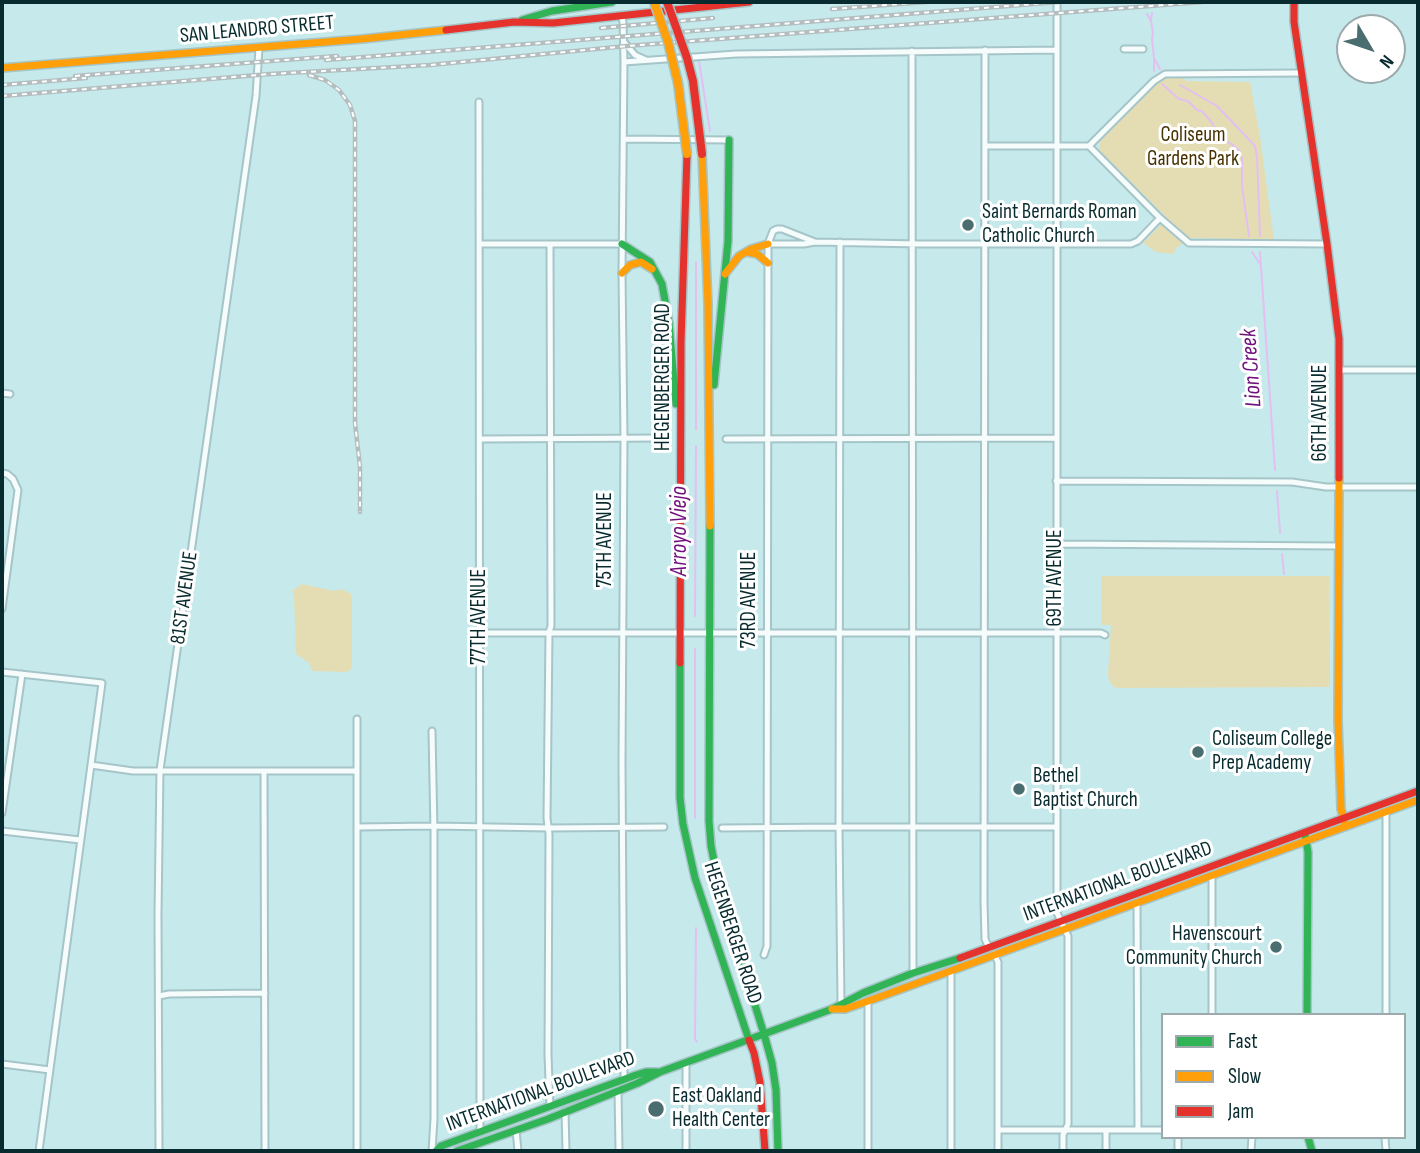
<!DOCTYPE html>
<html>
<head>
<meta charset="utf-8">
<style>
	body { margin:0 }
	#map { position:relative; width:1420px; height:1153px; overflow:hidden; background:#c6e9ec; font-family:"Sofia Sans Condensed",sans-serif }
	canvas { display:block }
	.frame { position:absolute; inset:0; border:4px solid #072b2e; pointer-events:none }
	.legend { position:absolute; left:1161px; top:1013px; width:245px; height:126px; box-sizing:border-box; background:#fff; border:2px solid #9caaab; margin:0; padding:9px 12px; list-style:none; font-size:21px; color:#072b2e }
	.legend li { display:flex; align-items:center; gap:14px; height:35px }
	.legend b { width:35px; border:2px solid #9caaab }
	.north { position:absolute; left:1336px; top:14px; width:70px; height:70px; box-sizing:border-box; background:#fff; border:2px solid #9caaab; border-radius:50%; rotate:129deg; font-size:19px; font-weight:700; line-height:28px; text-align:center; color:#072b2e }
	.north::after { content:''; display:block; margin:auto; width:24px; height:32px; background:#4a6e70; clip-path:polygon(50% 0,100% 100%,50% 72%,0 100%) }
</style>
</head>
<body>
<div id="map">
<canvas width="1420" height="1153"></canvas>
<div class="frame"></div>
<ul class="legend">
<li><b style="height:9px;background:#30b455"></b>Fast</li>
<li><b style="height:9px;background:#ff9f0a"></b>Slow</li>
<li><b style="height:9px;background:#e5322d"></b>Jam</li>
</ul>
<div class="north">N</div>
</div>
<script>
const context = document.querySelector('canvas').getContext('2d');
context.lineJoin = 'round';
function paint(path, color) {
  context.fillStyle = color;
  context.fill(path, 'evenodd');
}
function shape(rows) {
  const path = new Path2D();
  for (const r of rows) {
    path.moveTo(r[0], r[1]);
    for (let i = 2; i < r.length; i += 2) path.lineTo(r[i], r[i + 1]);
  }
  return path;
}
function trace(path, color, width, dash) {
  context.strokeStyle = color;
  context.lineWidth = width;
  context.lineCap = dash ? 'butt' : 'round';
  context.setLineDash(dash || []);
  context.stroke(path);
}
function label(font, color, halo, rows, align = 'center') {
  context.font = font + ' "Sofia Sans Condensed",sans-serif';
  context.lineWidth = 6;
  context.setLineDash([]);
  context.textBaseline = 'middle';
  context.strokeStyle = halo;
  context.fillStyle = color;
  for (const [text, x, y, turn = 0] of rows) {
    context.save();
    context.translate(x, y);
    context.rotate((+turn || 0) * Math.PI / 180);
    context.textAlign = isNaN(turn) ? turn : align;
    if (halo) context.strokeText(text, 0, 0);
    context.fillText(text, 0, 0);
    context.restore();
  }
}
paint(shape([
	[1181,77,1187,81,1250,82,1260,136,1274,240,1193,238,1177,247,1173,254,1156,252,1143,243,1167,218,1099,150,1100,141,1163,78],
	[1101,576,1329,576,1330,687,1118,688,1114,687,1109,681,1108,674,1111,625,1101,625],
	[302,584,334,591,342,589,351,594,352,599,352,668,347,672,312,671,309,663,296,654,294,596,292,591]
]), '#e4ddb3');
trace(shape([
	[1147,14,1151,21,1153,33,1152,39,1154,58,1160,69],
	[1151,20,1152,13],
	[699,61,710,131],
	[1154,71,1154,59],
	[1162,84,1179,99,1188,101,1197,110,1202,111,1212,123,1220,136,1239,150,1242,158,1242,186,1249,236],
	[1180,85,1217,106,1255,146,1257,157,1260,236],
	[1252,252,1260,264],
	[1260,252,1275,470],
	[696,429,696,262],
	[1277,491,1280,533],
	[1282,554,1284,574],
	[695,616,696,446],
	[695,818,695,649],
	[696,928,695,1039,697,1042]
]), '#e2c0f2', 2);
const street = shape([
	[1057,2,1057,913,1068,936,1068,1124,1063,1135,1063,1151],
	[621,15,623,22,624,62,622,273,624,438,622,761,624,1080],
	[624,42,635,55,646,60],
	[1124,49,1143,49],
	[985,50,984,902,985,939,989,948],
	[912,51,913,973],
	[624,62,736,54,1057,50],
	[479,102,480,1132],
	[624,139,729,140],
	[986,146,1089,146,1160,218,1189,243,1327,244],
	[1089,146,1154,81,1165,74,1301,73],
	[840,242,839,827,841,1003],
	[479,244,622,244],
	[768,244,804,244,815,242,919,244,1131,244,1138,241,1160,218],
	[1339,370,1418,370],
	[2,393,10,394],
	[480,439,664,438],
	[726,439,1057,438],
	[2,473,7,474,13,479,18,490,2,609],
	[1056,481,1292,482,1326,487,1418,487],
	[1056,544,1338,546],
	[479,633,1101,633,1105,635],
	[2,672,102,683,39,1151],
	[91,765,133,771,357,771],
	[264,771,265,1151],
	[2,813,22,674],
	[357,827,434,826,549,828,664,827],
	[722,828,837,827,1056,827],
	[2,831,80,840],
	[1212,876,1212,1015],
	[1137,902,1138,1130],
	[994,954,998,962,998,1151],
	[764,955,767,946,768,244,773,231,777,229,782,229,815,242],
	[951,971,951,1151],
	[159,996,169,994,265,993],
	[868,1001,868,1151],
	[1386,1015,1386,812],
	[686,1063,686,1151],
	[2,1064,50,1070],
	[618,1090,619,1151],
	[550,1107,548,1055,549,834,547,818,549,632,551,626,550,244],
	[565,1111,566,1151],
	[516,1130,518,1151],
	[998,1130,1163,1130],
	[1385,1137,1386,1151],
	[159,1151,158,914,160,770,256,96,259,48],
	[357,1151,357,719],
	[432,1151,434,1119,434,832,432,731],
	[1106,1151,1106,1130],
	[1178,1151,1178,1137],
	[1251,1151,1252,1137]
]);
const fast = shape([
	[522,20,552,11,612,2],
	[622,244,650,262,662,284,669,323,676,404],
	[714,385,728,241,729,140],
	[710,526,709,821,711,846,721,896,764,1034],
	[680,663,680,798,683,824,695,878,749,1040],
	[1305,835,1308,852,1307,1015],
	[764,1034,772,1063,776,1090,778,1151],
	[1308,1137,1312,1151],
	[436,1151,441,1146,636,1075,646,1072,657,1072],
	[457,1151,548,1119,638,1083,660,1072,832,1009,863,993,913,973,960,958]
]);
const slow = shape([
	[710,6,718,2],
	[2,68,362,39,446,30],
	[702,154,708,305,710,526],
	[747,252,757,254,768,263],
	[622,273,630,265,641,262,652,269],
	[725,274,739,256,751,249,768,244],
	[1339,478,1338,720,1341,809,1345,823],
	[832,1009,845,1009,874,999,1418,800]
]);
const jam = shape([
	[1294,2,1294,22,1327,244,1339,339,1339,478],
	[446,30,514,22,553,23,749,2],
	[680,663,681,343,687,154],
	[960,958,1418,791],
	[749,1040,754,1053,760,1082,765,1151]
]);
trace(street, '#a5c5c8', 9);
trace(fast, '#a5c5c8', 10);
trace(slow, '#a5c5c8', 10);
trace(jam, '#a5c5c8', 10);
trace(street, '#f6fcfc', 5);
trace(fast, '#30b455', 7);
trace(slow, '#ff9f0a', 7);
trace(jam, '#e5322d', 7);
const rail = shape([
	[832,9,927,2],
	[601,28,713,18],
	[326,60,1059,2],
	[309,75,325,80,339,90,350,105,355,121,355,423,360,467,360,512],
	[75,76,337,56],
	[2,85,86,78],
	[2,96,270,74,430,65,627,46,1203,2]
]);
trace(rail, '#b4bebf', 4.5);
trace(rail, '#fff', 2, [5]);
const slowBridge = shape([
	[654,2,668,42,678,83,687,154]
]);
const jamBridge = shape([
	[667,2,687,58,693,81,702,154]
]);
trace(slowBridge, '#a5c5c8', 11, []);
trace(jamBridge, '#a5c5c8', 11, []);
trace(slowBridge, '#ff9f0a', 8);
trace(jamBridge, '#e5322d', 8);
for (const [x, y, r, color] of [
	[968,225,7,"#4a6e70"],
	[1198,752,7,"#4a6e70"],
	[1019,789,7,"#4a6e70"],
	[1276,947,7,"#4a6e70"],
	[656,1109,9,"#4a6e70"]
]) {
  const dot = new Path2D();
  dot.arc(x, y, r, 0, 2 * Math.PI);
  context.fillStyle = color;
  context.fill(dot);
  trace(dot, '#fff', 2.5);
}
label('21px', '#072b2e', '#fff', [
	["SAN LEANDRO STREET",257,30,-5],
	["HEGENBERGER ROAD",664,377,-90],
	["66TH AVENUE",1321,413,-90],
	["75TH AVENUE",606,540,-90],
	["69TH AVENUE",1056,578,-90],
	["81ST AVENUE",185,598,-82],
	["73RD AVENUE",750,600,-90],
	["77TH AVENUE",480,617,-90],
	["INTERNATIONAL BOULEVARD",1118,882,-20],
	["HEGENBERGER ROAD",732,933,72],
	["INTERNATIONAL BOULEVARD",541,1092,-20]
]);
label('21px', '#473100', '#fff', [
	["Coliseum",1193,136],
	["Gardens Park",1193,160]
]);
label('21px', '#072b2e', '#fff', [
	["Saint Bernards Roman",982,213],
	["Catholic Church",982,237],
	["Coliseum College",1212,740],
	["Prep Academy",1212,764],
	["Bethel",1033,777],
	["Baptist Church",1033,801],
	["Havenscourt",1262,935,"right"],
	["Community Church",1262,959,"right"],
	["East Oakland",672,1097],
	["Health Center",672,1121]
], 'left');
label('italic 23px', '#6f0f7c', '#fff', [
	["Lion Creek",1252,368,-94],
	["Arroyo Viejo",680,531,-90]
]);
</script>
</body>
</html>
